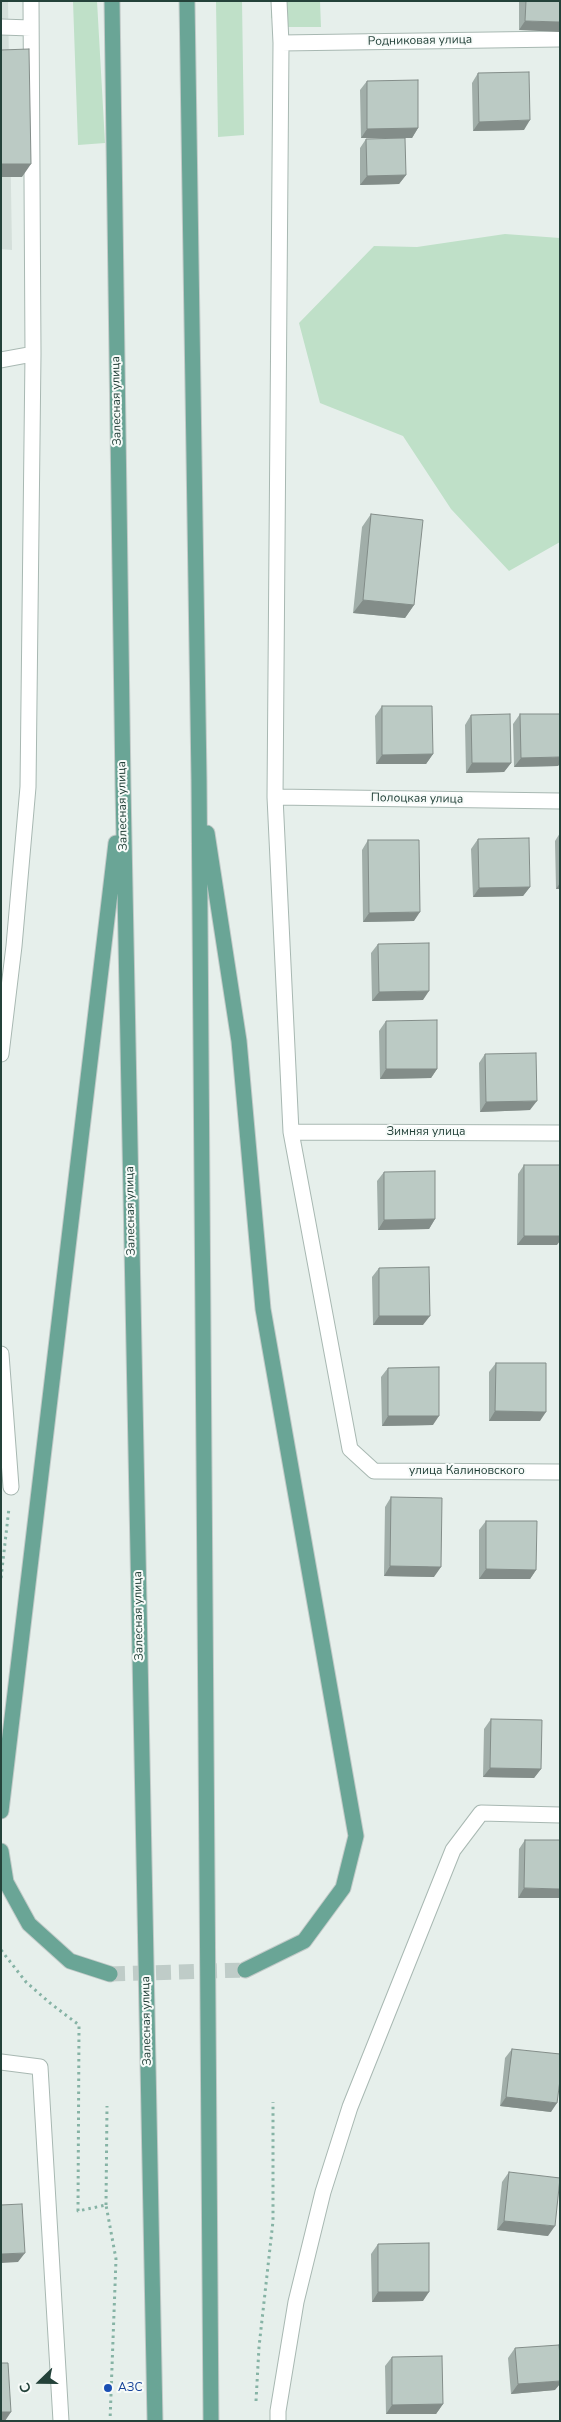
<!DOCTYPE html>
<html>
<head>
<meta charset="utf-8">
<style>
	body { margin:0 }
	#map { position:relative; width:561px; height:2422px; overflow:hidden; background:#e6efeb; font-family:"Nunito Sans",sans-serif }
	canvas { display:block }
	.frame { position:absolute; inset:0; border:2px solid #24423a; pointer-events:none }
	.north { position:absolute; left:15px; top:2357px; width:50px; height:50px; -webkit-text-stroke:4px #f7fbf9; paint-order:stroke; rotate:248deg; font-size:14px; font-weight:700; line-height:20px; text-align:center; color:#24423a }
	.north::after { content:''; display:block; margin:auto; width:18px; height:22px; background:#24423a; clip-path:polygon(50% 0,100% 100%,50% 72%,0 100%) }
</style>
</head>
<body>
<div id="map">
<canvas width="561" height="2422"></canvas>
<div class="frame"></div>
<div class="north">С</div>
</div>
<script>
const context = document.querySelector('canvas').getContext('2d');
context.lineJoin = 'round';
function paint(path, color) {
  context.fillStyle = color;
  context.fill(path, 'evenodd');
}
function shape(rows) {
  const path = new Path2D();
  for (const r of rows) {
    path.moveTo(r[0], r[1]);
    for (let i = 2; i < r.length; i += 2) path.lineTo(r[i], r[i + 1]);
  }
  return path;
}
function trace(path, color, width, dash) {
  context.strokeStyle = color;
  context.lineWidth = width;
  context.lineCap = dash ? 'butt' : 'round';
  context.setLineDash(dash || []);
  context.stroke(path);
}
function label(font, color, halo, rows, align = 'center') {
  context.font = font + ' "Nunito Sans",sans-serif';
  context.lineWidth = 4;
  context.setLineDash([]);
  context.textBaseline = 'middle';
  context.strokeStyle = halo;
  context.fillStyle = color;
  for (const [text, x, y, turn = 0] of rows) {
    context.save();
    context.translate(x, y);
    context.rotate((+turn || 0) * Math.PI / 180);
    context.textAlign = isNaN(turn) ? turn : align;
    if (halo) context.strokeText(text, 0, 0);
    context.fillText(text, 0, 0);
    context.restore();
  }
}
paint(shape([
	[1,1,8,1,12,250,1,249]
]), '#d4dfda');
paint(shape([
	[73,1,97,1,105,143,78,145],
	[216,1,242,1,244,135,218,137],
	[271,1,320,1,321,27,285,27,271,18],
	[505,234,560,238,560,542,509,571,451,509,403,436,320,403,299,323,374,246,417,247]
]), '#bfe0c8');
trace(shape([
	[110,1974,245,1970]
]), '#bfccc8', 15, [15, 8]);
const minor = shape([
	[279,1,281,43,275,797,291,1132,350,1449,374,1471,560,1472],
	[1,27,31,28],
	[281,43,560,39],
	[1,360,33,354],
	[275,797,560,801],
	[1,1054,14,946,28,787,33,354,31,1],
	[291,1132,560,1133],
	[1,1354,11,1487],
	[1,2062,40,2067,61,2421],
	[278,2421,278,2411,296,2302,323,2192,350,2107,453,1850,481,1813,560,1815]
]);
const major = shape([
	[112,1,123,787,155,2421],
	[187,1,199,779,211,2421],
	[207,833,239,1041,263,1309,356,1836,343,1888,304,1941,245,1970],
	[1,1811,116,843],
	[1,1851,6,1882,29,1924,70,1961,110,1974]
]);
trace(minor, '#a8b8b2', 17);
trace(major, '#c2cac8', 17);
trace(shape([
	[1,1578,9,1508],
	[1,1950,26,1982,50,2003,79,2025,78,2211,106,2205,116,2259,110,2421],
	[106,2205,107,2106],
	[256,2401,259,2347,273,2221,273,2102]
]), '#86b3a5', 3, [2.5, 4]);
trace(minor, '#fff', 15);
trace(major, '#6aa596', 15);
paint(shape([
	[519,1,560,1,519,30],
	[478,73,524,130,473,131,472,83],
	[367,81,418,128,412,138,361,138,360,90],
	[366,139,406,175,399,184,360,185,360,148],
	[371,514,414,605,405,618,353,613,362,527],
	[382,706,433,754,426,764,376,764,375,716],
	[520,714,558,766,514,767,513,724],
	[471,715,511,763,504,772,466,773,465,725],
	[560,833,560,889,556,889,555,841],
	[478,839,530,887,523,896,473,897,471,849],
	[368,840,414,921,363,922,362,850],
	[378,944,423,1000,372,1001,371,953],
	[386,1021,437,1069,431,1078,380,1079,379,1031],
	[485,1054,530,1110,480,1112,479,1063],
	[524,1165,557,1245,517,1245,518,1174],
	[384,1172,435,1219,429,1229,378,1230,377,1181],
	[379,1268,423,1325,373,1325,372,1277],
	[496,1363,540,1421,489,1421,489,1372],
	[388,1368,433,1425,382,1426,381,1377],
	[391,1497,434,1577,384,1576,385,1507],
	[486,1521,536,1570,530,1579,479,1579,479,1530],
	[491,1719,541,1769,534,1778,483,1777,484,1729],
	[525,1840,560,1840,518,1898,519,1849],
	[512,2049,551,2112,500,2106,505,2058],
	[509,2172,548,2236,497,2230,502,2182],
	[378,2244,423,2301,372,2302,371,2254],
	[515,2348,555,2390,511,2394,508,2358],
	[392,2357,443,2404,436,2414,386,2414,385,2366]
]), '#a1aea9');
paint(shape([
	[525,21,560,22,560,32,519,30],
	[530,120,524,130,473,131,479,122],
	[418,128,412,138,361,138,367,129],
	[1,164,31,164,22,177,1,177],
	[406,175,399,184,360,185,367,176],
	[363,600,414,605,405,618,353,613],
	[433,754,426,764,376,764,382,755],
	[560,757,560,764,558,766,514,767,521,758],
	[472,763,511,763,504,772,466,773],
	[560,883,560,889,556,889],
	[530,887,523,896,473,897,479,888],
	[420,912,414,921,363,922,369,913],
	[429,991,423,1000,372,1001,379,992],
	[386,1069,437,1069,431,1078,380,1079],
	[537,1101,530,1110,480,1112,486,1102],
	[435,1219,429,1229,378,1230,384,1220],
	[524,1236,560,1236,560,1241,557,1245,517,1245],
	[379,1316,430,1316,423,1325,373,1325],
	[495,1411,546,1412,540,1421,489,1421],
	[388,1416,439,1416,433,1425,382,1426],
	[390,1566,441,1567,434,1577,384,1576],
	[486,1569,536,1570,530,1579,479,1579],
	[490,1768,541,1769,534,1778,483,1777],
	[524,1888,560,1889,560,1898,518,1898],
	[506,2097,557,2103,551,2112,500,2106],
	[504,2221,555,2226,548,2236,497,2230],
	[25,2253,18,2262,1,2263,1,2254],
	[378,2292,429,2292,423,2301,372,2302],
	[560,2381,560,2384,555,2390,511,2394,518,2384],
	[443,2404,436,2414,386,2414,392,2405],
	[1,2412,11,2412,5,2421,1,2421]
]), '#838d89');
const building = shape([
	[526,1,560,1,560,22,525,21,526,1],
	[29,49,31,164,1,164,1,50,29,49],
	[529,72,530,120,479,122,478,73,529,72],
	[418,80,418,128,367,129,367,81,418,80],
	[405,138,406,175,367,176,366,139,405,138],
	[371,514,423,520,414,605,363,600,371,514],
	[382,706,432,706,433,754,382,755,382,706],
	[510,714,511,763,472,763,471,715,510,714],
	[520,714,560,714,560,757,521,758,520,714],
	[529,838,530,887,479,888,478,839,529,838],
	[368,840,419,840,420,912,369,913,368,840],
	[429,943,429,991,379,992,378,944,429,943],
	[437,1020,437,1069,386,1069,386,1021,437,1020],
	[536,1053,537,1101,486,1102,485,1054,536,1053],
	[524,1165,560,1165,560,1236,524,1236,524,1165],
	[435,1171,435,1219,384,1220,384,1172,435,1171],
	[429,1267,430,1316,379,1316,379,1268,429,1267],
	[496,1363,546,1363,546,1412,495,1411,496,1363],
	[439,1367,439,1416,388,1416,388,1368,439,1367],
	[391,1497,442,1498,441,1567,390,1566,391,1497],
	[486,1521,537,1521,536,1570,486,1569,486,1521],
	[491,1719,542,1720,541,1769,490,1768,491,1719],
	[525,1840,560,1840,560,1889,524,1888,525,1840],
	[512,2049,560,2054,560,2080,557,2103,506,2097,512,2049],
	[509,2172,560,2178,555,2226,504,2221,509,2172],
	[22,2204,25,2253,1,2254,1,2205,22,2204],
	[429,2243,429,2292,378,2292,378,2244,429,2243],
	[559,2345,560,2356,560,2381,518,2384,515,2348,559,2345],
	[442,2356,443,2404,392,2405,392,2357,442,2356],
	[1,2363,8,2363,11,2412,1,2412,1,2363]
]);
paint(building, '#bbcac4');
trace(building, '#838d89', 1);
for (const [x, y, r, color] of [
	[108,2388,5,"#1a4fb4"]
]) {
  const dot = new Path2D();
  dot.arc(x, y, r, 0, 2 * Math.PI);
  context.fillStyle = color;
  context.fill(dot);
  trace(dot, '#f7fbf9', 2);
}
label('12px', '#24423a', '#f7fbf9', [
	["Родниковая улица",420,41,-1],
	["Залесная улица",117,401,-91],
	["Полоцкая улица",417,799,1],
	["Залесная улица",123,806,-91],
	["Зимняя улица",426,1132],
	["Залесная улица",131,1211,-91],
	["улица Калиновского",467,1471],
	["Залесная улица",139,1616,-91],
	["Залесная улица",147,2021,-91]
]);
label('12px', '#164399', '#f7fbf9', [
	["АЗС",118,2388]
], 'left');
</script>
</body>
</html>
